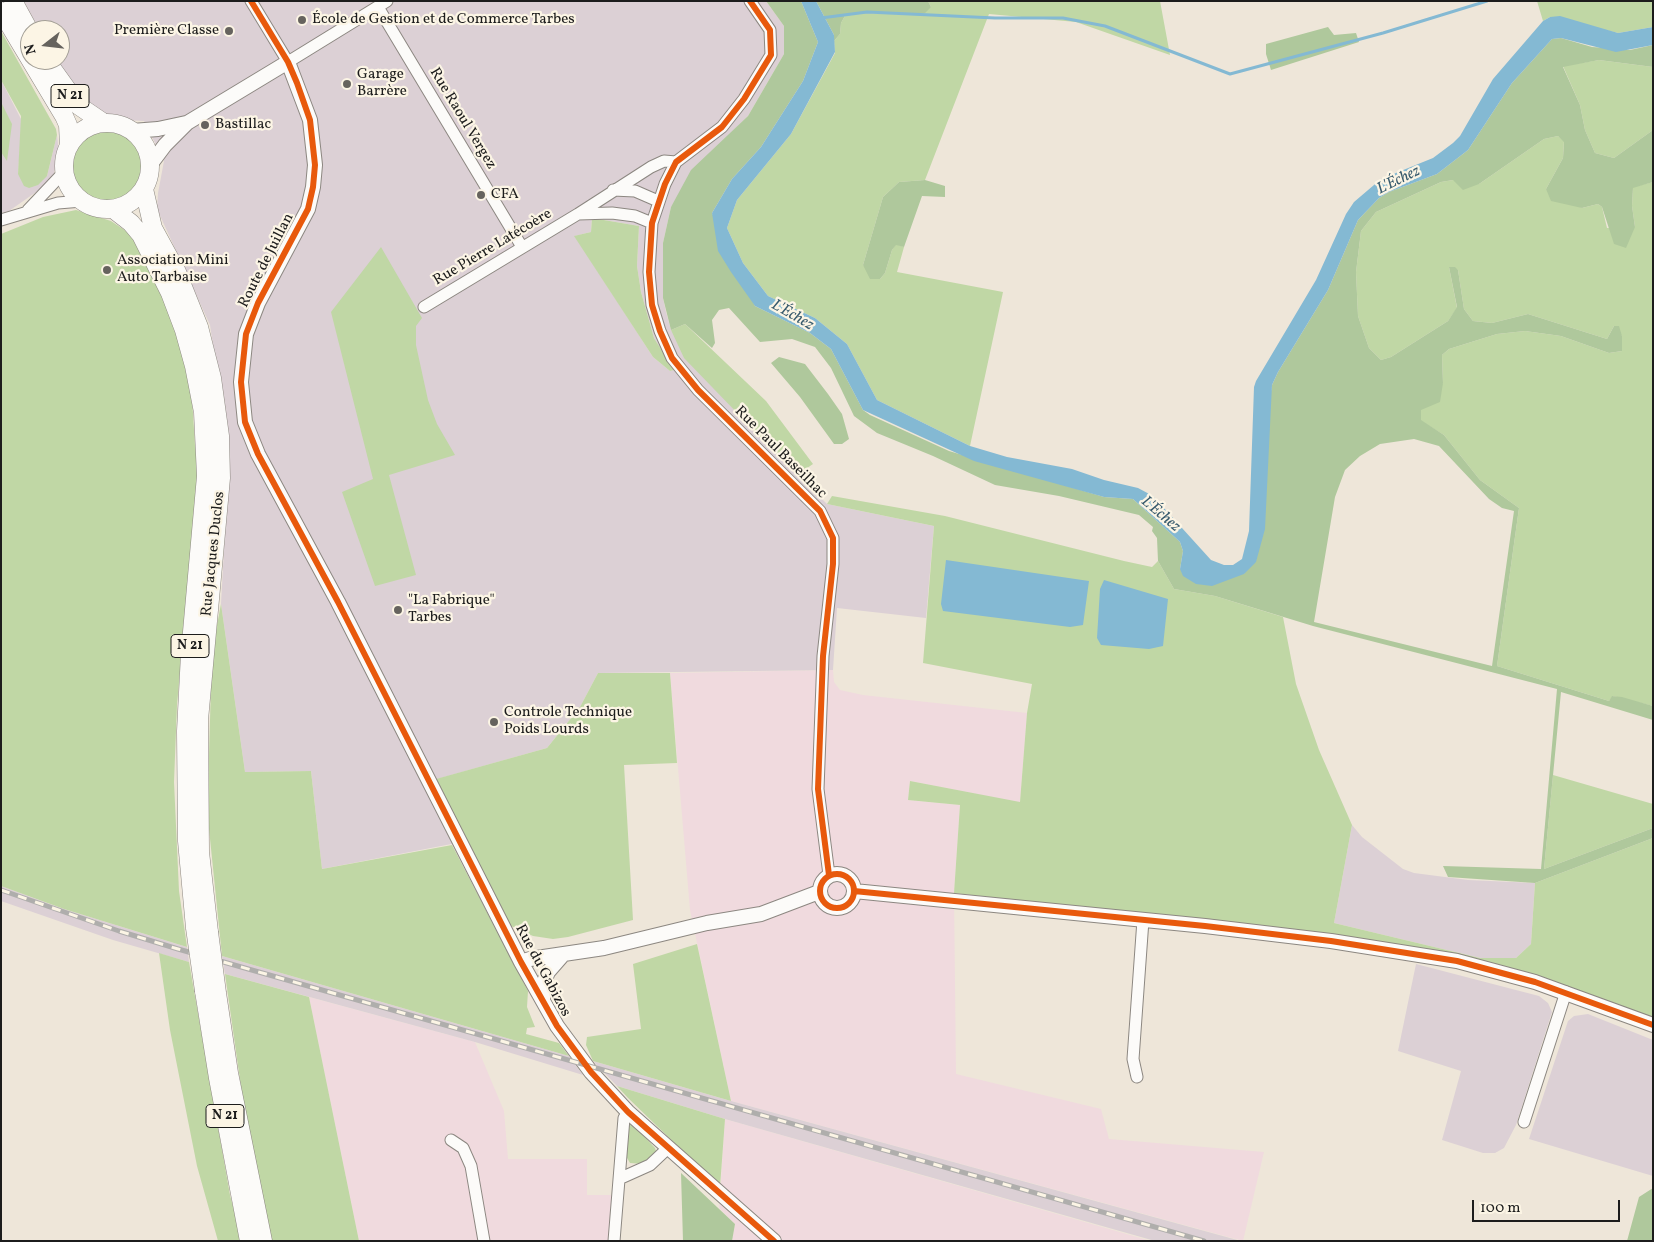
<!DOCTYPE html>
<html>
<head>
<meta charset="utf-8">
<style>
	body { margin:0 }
	#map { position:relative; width:1654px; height:1242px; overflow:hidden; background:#eee6d9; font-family:Vollkorn,serif }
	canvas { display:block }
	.frame { position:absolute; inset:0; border:2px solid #1c1c1c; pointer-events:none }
	.north { position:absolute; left:20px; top:20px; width:50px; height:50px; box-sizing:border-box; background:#fcf5e5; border:1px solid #a29e95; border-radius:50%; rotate:254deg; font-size:14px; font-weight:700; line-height:20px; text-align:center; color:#1c1c1c }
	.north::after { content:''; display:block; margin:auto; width:18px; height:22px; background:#66635e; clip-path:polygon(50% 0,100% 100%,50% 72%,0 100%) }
	.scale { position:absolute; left:1472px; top:1200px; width:148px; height:22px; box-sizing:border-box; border:2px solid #1c1c1c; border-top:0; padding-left:6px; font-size:15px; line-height:18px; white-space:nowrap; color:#1c1c1c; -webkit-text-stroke:4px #fcf5e5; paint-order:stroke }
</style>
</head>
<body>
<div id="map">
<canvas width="1654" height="1242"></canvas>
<div class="frame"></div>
<div class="north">N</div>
<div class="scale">100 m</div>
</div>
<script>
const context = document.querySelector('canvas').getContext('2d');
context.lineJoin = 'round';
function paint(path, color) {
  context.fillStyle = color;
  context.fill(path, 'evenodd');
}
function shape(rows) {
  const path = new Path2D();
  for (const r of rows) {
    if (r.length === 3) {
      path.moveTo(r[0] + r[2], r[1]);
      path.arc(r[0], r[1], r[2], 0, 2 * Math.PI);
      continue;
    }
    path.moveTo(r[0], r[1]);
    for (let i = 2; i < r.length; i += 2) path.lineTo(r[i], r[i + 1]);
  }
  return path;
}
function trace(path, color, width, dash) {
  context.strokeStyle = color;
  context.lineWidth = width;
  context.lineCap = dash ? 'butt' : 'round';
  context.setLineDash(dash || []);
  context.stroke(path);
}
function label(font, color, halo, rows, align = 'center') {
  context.font = font + ' Vollkorn,serif';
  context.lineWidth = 4.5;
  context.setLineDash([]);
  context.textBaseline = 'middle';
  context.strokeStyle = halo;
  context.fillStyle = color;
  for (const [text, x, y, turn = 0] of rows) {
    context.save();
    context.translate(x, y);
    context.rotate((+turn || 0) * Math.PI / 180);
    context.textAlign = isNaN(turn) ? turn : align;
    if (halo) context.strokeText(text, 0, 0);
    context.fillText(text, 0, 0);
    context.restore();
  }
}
paint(shape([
	[833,670,834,682,840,690,863,695,1027,713,1020,803,910,781,908,800,960,805,954,893,956,1074,1101,1109,1109,1139,1264,1152,1243,1241,731,1101,690,910,670,673],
	[309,997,475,1042,504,1111,508,1159,587,1159,587,1195,620,1195,615,1241,359,1241],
	[725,1119,1151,1241,732,1241,735,1224,719,1208]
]), '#f0dade');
paint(shape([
	[23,1,766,1,784,26,784,54,748,116,732,132,671,207,663,243,663,298,666,312,671,330,739,416,827,504,934,526,926,618,837,608,833,670,598,673,580,707,547,748,437,779,467,841,322,869,311,771,245,772,221,604,229,457,210,325,157,209,158,193,164,161,144,121,124,120,101,113,84,98,57,60,60,60,60,30,40,30],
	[592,218,639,226,637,266,641,292,654,338,673,370,670,371,653,357,575,236,591,232],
	[1,80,22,121,18,174,47,176,57,135,59,153,53,177,39,190,9,211,1,213],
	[1352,825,1362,837,1403,869,1414,873,1468,880,1535,883,1531,944,1516,958,1480,958,1334,923],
	[1,886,64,909,187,947,189,962,113,940,1,901],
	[222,956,569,1056,583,1075,475,1042,225,974],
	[1416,964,1539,996,1548,1003,1552,1012,1516,1125,1504,1148,1495,1153,1483,1153,1442,1140,1461,1071,1398,1051],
	[1588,1014,1653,1040,1653,1176,1529,1139,1568,1021,1574,1016],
	[593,1061,731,1101,1241,1241,1155,1241,725,1119,617,1086]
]), '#dcd0d5');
paint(shape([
	[928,1,1160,1,1170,55,1076,22,989,14,925,180,899,182,883,197,863,265,880,279,885,273,892,250,896,244,904,247,897,272,1003,292,970,446,877,400,847,344,815,318,768,296,743,263,727,228,737,200,791,134,835,53,834,41,840,34,841,23,846,14,882,14,931,7],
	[1537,1,1653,1,1653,27,1618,33,1550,17,1543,21],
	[1,31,56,129,57,135,47,176,38,185,29,188,24,186,18,174,21,116,1,80],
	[1599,60,1653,67,1653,130,1614,158,1595,153,1585,130,1580,105,1563,66],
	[1,102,12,124,7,161,1,152],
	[108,167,36],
	[1558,136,1564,141,1563,158,1546,189,1582,208,1598,204,1602,207,1607,228,1635,227,1632,206,1633,187,1653,182,1653,706,1613,696,1609,701,1497,666,1519,508,1480,480,1444,435,1421,421,1420,410,1443,383,1442,355,1449,349,1497,334,1525,331,1561,336,1609,353,1622,351,1622,336,1614,326,1607,339,1528,314,1492,323,1473,321,1464,309,1458,270,1449,267,1457,308,1448,321,1391,357,1381,360,1369,348,1358,316,1356,272,1361,231,1376,212,1441,182,1453,180,1479,184,1544,139],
	[76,210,111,221,129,233,135,241,158,287,176,331,191,382,195,445,199,458,177,705,174,782,179,891,187,947,64,909,1,886,1,234,43,217],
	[592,218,639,226,637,266,641,292,654,338,674,370,670,371,653,357,574,236,591,232],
	[381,247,422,318,416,326,416,345,428,400,437,424,455,455,389,475,416,575,375,586,342,492,373,479,331,312],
	[685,324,766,401,813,464,797,475,684,358,671,330],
	[832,496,945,516,1124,561,1152,567,1158,561,1174,589,1215,596,1283,617,1296,684,1319,750,1352,825,1334,923,1480,958,1516,958,1531,944,1535,883,1653,838,1653,1020,1533,976,1331,936,954,893,960,805,908,800,910,781,1020,802,1027,713,1032,684,923,663,934,526,827,504],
	[221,604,245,772,311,771,322,869,452,845,528,991,527,1007,535,1027,527,1028,526,1034,559,1043,569,1056,222,956,209,829,209,754,212,651],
	[598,673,670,673,677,763,624,765,633,920,568,937,553,939,533,936,511,926,436,779,547,748,580,707],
	[1553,775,1653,804,1653,828,1544,869],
	[697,944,731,1101,593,1061,586,1045,587,1037,641,1029,633,964],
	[159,953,189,962,230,1195,242,1241,218,1241,197,1166,170,1030],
	[225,974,309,997,359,1241,272,1241,259,1191,244,1108],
	[617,1086,725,1119,720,1187,628,1098],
	[633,1124,655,1148,656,1151,643,1164,630,1163,626,1156,627,1130,629,1125]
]), '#c0d7a5');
paint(shape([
	[766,1,801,1,818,42,803,81,761,147,732,179,712,213,755,306,810,333,831,349,863,410,870,415,949,451,1104,497,1133,499,1180,542,1183,551,1180,569,1244,574,1272,385,1278,372,1328,290,1358,220,1379,198,1389,192,1437,174,1468,150,1512,83,1552,39,1561,38,1592,47,1630,50,1653,45,1653,67,1599,60,1563,67,1580,105,1585,130,1595,153,1614,158,1653,130,1653,182,1633,188,1632,206,1635,227,1626,248,1614,244,1602,207,1598,204,1582,208,1551,201,1546,189,1563,158,1564,142,1558,136,1544,139,1479,184,1463,190,1453,180,1441,182,1376,212,1361,231,1356,272,1358,316,1369,348,1381,360,1391,357,1448,321,1457,307,1449,267,1455,267,1458,270,1464,309,1473,321,1492,323,1528,314,1607,339,1614,326,1619,326,1622,336,1622,351,1609,353,1561,336,1525,331,1497,334,1449,349,1442,355,1443,383,1440,402,1421,410,1421,420,1444,435,1480,480,1519,508,1497,666,1609,701,1612,696,1622,697,1653,706,1653,720,1561,692,1544,869,1653,828,1653,838,1535,883,1448,877,1443,866,1541,869,1557,689,1313,626,1215,596,1174,589,1158,561,1157,538,1152,531,1153,527,1139,515,1059,496,995,485,933,456,877,433,854,416,831,368,815,347,792,339,760,342,729,308,719,310,712,320,715,343,712,348,685,324,671,330,663,298,663,243,671,207,691,170,748,116,784,54,784,26],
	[1414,439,1439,446,1489,499,1502,508,1514,511,1492,666,1314,622,1335,497,1345,470,1360,456,1380,444],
	[816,1,928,1,931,7,925,13,846,14,841,23,840,34,834,41,834,35],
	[1328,27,1334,35,1356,33,1359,42,1271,70,1266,54,1266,44],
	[925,180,945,186,945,197,922,196,904,247,896,245,892,250,885,273,880,279,870,279,863,265,883,197,899,182],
	[779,357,805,364,828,394,842,414,849,439,842,444,834,444,800,397,771,363],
	[681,1173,735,1224,732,1241,683,1241],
	[1653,1188,1653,1241,1627,1241,1639,1197]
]), '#afc89c');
paint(shape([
	[801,1,816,1,834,35,835,52,791,134,737,200,727,228,743,263,768,296,815,318,847,344,877,400,970,446,1007,457,1072,469,1104,480,1138,488,1153,496,1211,560,1224,565,1233,565,1242,559,1249,531,1254,387,1256,381,1316,280,1346,214,1354,202,1381,179,1433,158,1453,143,1460,136,1493,79,1543,21,1550,17,1560,16,1618,33,1653,27,1653,45,1616,52,1561,38,1552,39,1512,83,1468,150,1437,174,1389,192,1379,198,1358,220,1328,290,1278,372,1272,385,1265,529,1256,562,1244,574,1212,586,1196,584,1183,576,1180,569,1183,551,1180,542,1133,499,1104,497,974,461,863,410,831,349,810,333,755,306,731,272,718,251,712,213,732,179,761,147,803,81,818,42],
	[946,560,1089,581,1083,625,1070,627,943,611,941,604],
	[1104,580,1168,599,1163,646,1149,649,1101,645,1097,638,1100,589]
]), '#84b9d3');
trace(shape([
	[821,18,867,12,995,18,1063,18,1105,26,1230,74,1383,33,1487,1]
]), '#84b9d3', 3);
const minor = shape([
	[251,1,288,62,387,1],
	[378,7,522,247],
	[676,162,665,184,652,223,649,272,652,305,660,331,672,358,698,390,820,511,833,538,833,564,823,656,818,789,829,875],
	[613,190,635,191,658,201],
	[28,210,64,172],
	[578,214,612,213,635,216,652,223],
	[1,220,58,203,82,201],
	[424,307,578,214,651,167,664,161,676,162,722,127,744,99,771,55,770,30,750,1],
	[1137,1077,1133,1059,1143,920],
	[1524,1122,1566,992],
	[451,1140,463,1148,471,1166,484,1241],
	[621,1178,650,1165,668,1148],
	[614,1241,624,1118,628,1112]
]);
const tertiary = shape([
	[132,131,158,129,186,123],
	[150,165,165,145,187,123,288,62,310,120,315,165,313,187,308,209,258,303,246,334,241,382,245,422,258,454,338,602,521,962,557,1026,591,1072,628,1112,774,1241],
	[837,891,17],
	[854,891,1205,926,1331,941,1457,961,1535,982,1653,1025],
	[521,962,530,959,604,948,707,923,761,914,819,892],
	[543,1001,543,984,548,972,562,956]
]);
const primary = shape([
	[13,1,30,32],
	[1,11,64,116,68,125,69,146],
	[46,60,79,106,104,123],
	[107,166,43],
	[144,189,153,228,177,272,199,327,212,378,220,436,221,478,199,720,200,852,209,932],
	[113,209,131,223,141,235,170,293,184,330,194,366,203,412,206,476,190,654,186,731,187,841,195,928],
	[204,991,218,1078,249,1241],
	[217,993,229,1073,263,1241]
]);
trace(minor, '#8c8781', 13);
trace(tertiary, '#8c8781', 16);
trace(primary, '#8c8781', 19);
trace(minor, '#fcfbf9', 11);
trace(tertiary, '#fcfbf9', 14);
trace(primary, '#fcfbf9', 18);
const rail = shape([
	[1,890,119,931,178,949,1204,1241]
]);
trace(rail, '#afaeac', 5);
trace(rail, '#fcf5e5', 3, [9]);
const primaryBridge = shape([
	[195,928,204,991],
	[209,932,217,993]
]);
trace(primaryBridge, '#8c8781', 19, []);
trace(primaryBridge, '#fcfbf9', 18);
trace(shape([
	[251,1,288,62,297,83,310,120,315,165,313,187,308,209,258,303,246,334,241,382,245,422,258,454,338,602,521,962,557,1026,591,1072,628,1112,774,1241],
	[750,1,770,30,771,55,744,99,722,127,676,162,665,184,652,223,649,272,652,305,660,331,672,358,698,390,820,511,833,538,833,564,823,656,818,789,829,875],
	[837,891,17],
	[854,891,1205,926,1331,941,1457,961,1535,982,1653,1025]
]), '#e8590c', 6);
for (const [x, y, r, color] of [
	[302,20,5,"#66635e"],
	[229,31,5,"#66635e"],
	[347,84,5,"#66635e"],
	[205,125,5,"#66635e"],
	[481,195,5,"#66635e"],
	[107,270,5,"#66635e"],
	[398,610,5,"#66635e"],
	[494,722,5,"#66635e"]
]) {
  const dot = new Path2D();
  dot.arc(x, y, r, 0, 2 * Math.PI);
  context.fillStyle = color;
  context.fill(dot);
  trace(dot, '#fcf5e5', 2);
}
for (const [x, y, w] of [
	[70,96,38],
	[190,646,38],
	[225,1116,38]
]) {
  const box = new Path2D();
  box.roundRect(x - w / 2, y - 11.5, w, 23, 4);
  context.fillStyle = '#fcf5e5';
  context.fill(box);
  trace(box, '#1c1c1c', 1);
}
label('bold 14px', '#1c1c1c', null, [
	["N 21",70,96],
	["N 21",190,646],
	["N 21",225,1116]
]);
label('15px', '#1c1c1c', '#fcf5e5', [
	["École de Gestion et de Commerce Tarbes",312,20],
	["Première Classe",219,31,"right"],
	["Garage",357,75],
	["Barrère",357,92],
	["Bastillac",215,125],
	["CFA",491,195],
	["Association Mini",117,261],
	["Auto Tarbaise",117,278],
	["\"La Fabrique\"",408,601],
	["Tarbes",408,618],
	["Controle Technique",504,713],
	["Poids Lourds",504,730]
], 'left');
label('15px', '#1c1c1c', '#fcf5e5', [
	["Rue Raoul Vergez",462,119,59],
	["Rue Pierre Latécoère",493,248,-31],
	["Route de Juillan",267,261,-63],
	["Rue Paul Baseilhac",780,453,45],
	["Rue Jacques Duclos",214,554,-84],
	["Rue du Gabizos",542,971,62]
]);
label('italic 16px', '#375a6d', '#fcf5e5', [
	["L'Échez",1399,181,-26],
	["L'Échez",792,316,30],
	["L'Échez",1160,515,40]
]);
</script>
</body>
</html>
